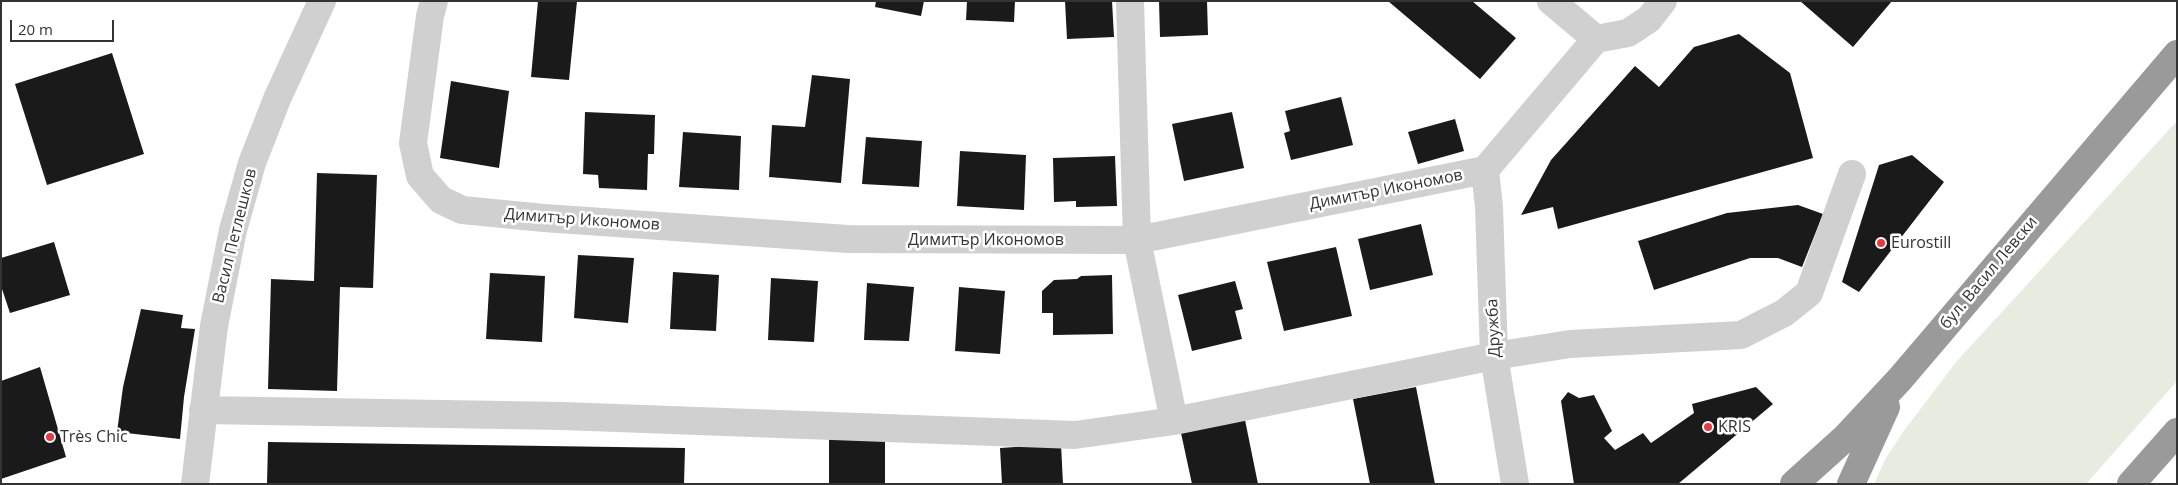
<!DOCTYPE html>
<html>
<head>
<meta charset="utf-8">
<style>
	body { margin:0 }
	#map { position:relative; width:2178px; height:485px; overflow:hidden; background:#fff; font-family:"Open Sans",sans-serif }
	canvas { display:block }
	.frame { position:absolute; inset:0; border:2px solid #333; pointer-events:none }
	.scale { position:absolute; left:10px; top:20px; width:104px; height:22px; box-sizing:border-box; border:2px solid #333; border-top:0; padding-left:6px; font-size:15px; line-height:18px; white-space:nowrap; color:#333; -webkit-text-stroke:4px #fff; paint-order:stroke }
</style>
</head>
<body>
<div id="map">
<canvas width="2178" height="485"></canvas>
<div class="frame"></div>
<div class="scale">20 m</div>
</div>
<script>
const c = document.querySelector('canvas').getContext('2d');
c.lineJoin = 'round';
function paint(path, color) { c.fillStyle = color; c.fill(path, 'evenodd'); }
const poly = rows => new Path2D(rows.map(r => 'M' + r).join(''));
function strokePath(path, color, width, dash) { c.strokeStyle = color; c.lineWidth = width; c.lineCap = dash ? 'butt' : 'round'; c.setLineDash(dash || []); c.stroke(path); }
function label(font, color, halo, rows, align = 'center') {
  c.font = font + ' "Open Sans",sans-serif'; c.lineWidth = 5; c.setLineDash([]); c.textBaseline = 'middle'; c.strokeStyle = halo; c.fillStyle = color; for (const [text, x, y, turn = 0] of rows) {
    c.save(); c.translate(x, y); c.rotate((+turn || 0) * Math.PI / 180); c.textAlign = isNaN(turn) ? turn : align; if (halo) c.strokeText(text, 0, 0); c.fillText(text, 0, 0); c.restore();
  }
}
paint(poly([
	[2177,121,2177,381,2086,484,1874,484,1886,458,1903,432,1957,361]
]), '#e6ecdf');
paint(poly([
	[538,1,577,1,569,80,531,77],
	[876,1,924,1,921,16,875,7],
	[967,1,1015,1,1014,22,966,20],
	[1065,1,1112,1,1114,37,1067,39],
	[1159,1,1207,1,1208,35,1160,37],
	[1388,1,1472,1,1516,38,1480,79],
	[1800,1,1892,1,1853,47],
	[1739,34,1790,73,1813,158,1558,229,1553,207,1521,215,1551,160,1635,66,1659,87,1694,47],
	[112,53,144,154,47,185,15,84],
	[812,75,850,79,841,183,769,177,772,125,805,127],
	[451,81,509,91,499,168,440,158],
	[1341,97,1353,145,1291,160,1284,133,1290,131,1285,111],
	[585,112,655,115,654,154,648,154,647,190,599,188,598,175,583,174],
	[1232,112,1244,168,1184,181,1172,124],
	[1455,119,1464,151,1418,164,1408,132],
	[683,132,741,136,739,190,679,187],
	[866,137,922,141,919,187,862,184],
	[960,151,1026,155,1024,210,957,206],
	[1912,155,1944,182,1859,292,1842,282,1879,165],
	[1115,156,1117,206,1076,207,1076,201,1054,202,1053,158],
	[317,173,377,175,373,288,340,287,337,391,268,389,271,279,314,281],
	[1798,205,1823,214,1802,267,1778,258,1750,258,1654,290,1638,241,1727,213],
	[1421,224,1433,275,1370,290,1358,239],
	[54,242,70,295,10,313,1,286,1,258],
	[1336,247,1352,316,1284,331,1267,262],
	[578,255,634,258,628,323,574,318],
	[673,272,719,275,716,331,670,329],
	[490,273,545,276,542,342,486,339],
	[1112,275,1113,334,1053,335,1053,313,1042,313,1042,291,1054,280,1077,279,1081,276],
	[771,278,818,281,814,342,768,340],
	[1235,281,1243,309,1235,311,1242,339,1192,351,1178,295],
	[867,283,914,287,909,341,864,340],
	[959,287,1005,291,1000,354,955,351],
	[141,309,183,315,181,328,195,329,184,397,180,439,117,432,123,387],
	[40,367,66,457,1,479,1,381],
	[1416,387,1435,484,1370,484,1353,399],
	[1756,387,1773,404,1678,484,1574,484,1561,401,1568,392,1579,398,1594,395,1612,431,1604,438,1615,450,1643,433,1651,443,1694,413,1692,404],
	[1245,420,1258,484,1192,484,1181,433],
	[829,433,885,434,885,484,829,484],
	[268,442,685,448,684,484,267,484],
	[1061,444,1063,484,1002,484,1000,448]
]), '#1a1a1a');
strokePath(poly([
	[434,1,430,16,413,143,420,176,441,200,462,210,544,218,848,239,1137,240,1485,170,1596,39,1628,33,1649,19,1663,1],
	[1130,1,1137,240,1174,421],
	[1551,1,1596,39],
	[1485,170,1489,207,1494,356,1515,484],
	[203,410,563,416,1075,435,1174,421,1494,356,1570,344,1741,335,1784,313,1809,293,1852,174],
	[195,484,214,326,233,230,252,163,277,99,322,1]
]), '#d0d0d0', 28);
strokePath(poly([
	[1794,484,1845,438,1900,379,2177,54],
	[1851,484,1886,407],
	[2131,484,2177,432]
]), '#9a9a9a', 28);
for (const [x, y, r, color] of [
	[1881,243,5,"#e63946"],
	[1708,427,5,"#e63946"],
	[50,437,5,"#e63946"]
]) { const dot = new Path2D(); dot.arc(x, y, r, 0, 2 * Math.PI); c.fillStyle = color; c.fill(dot); strokePath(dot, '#fff', 2); }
label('16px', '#333', '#fff', [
	["Димитър Икономов",1386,190,-11],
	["Димитър Икономов",582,220,4],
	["Васил Петлешков",235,236,-76],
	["Димитър Икономов",986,240],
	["бул. Васил Левски",1989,273,-50],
	["Дружба",1494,328,-93]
]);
label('16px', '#333', '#fff', [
	["Eurostill",1891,243],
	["KRIS",1718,427],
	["Très Chic",60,437]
], 'left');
</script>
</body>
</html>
